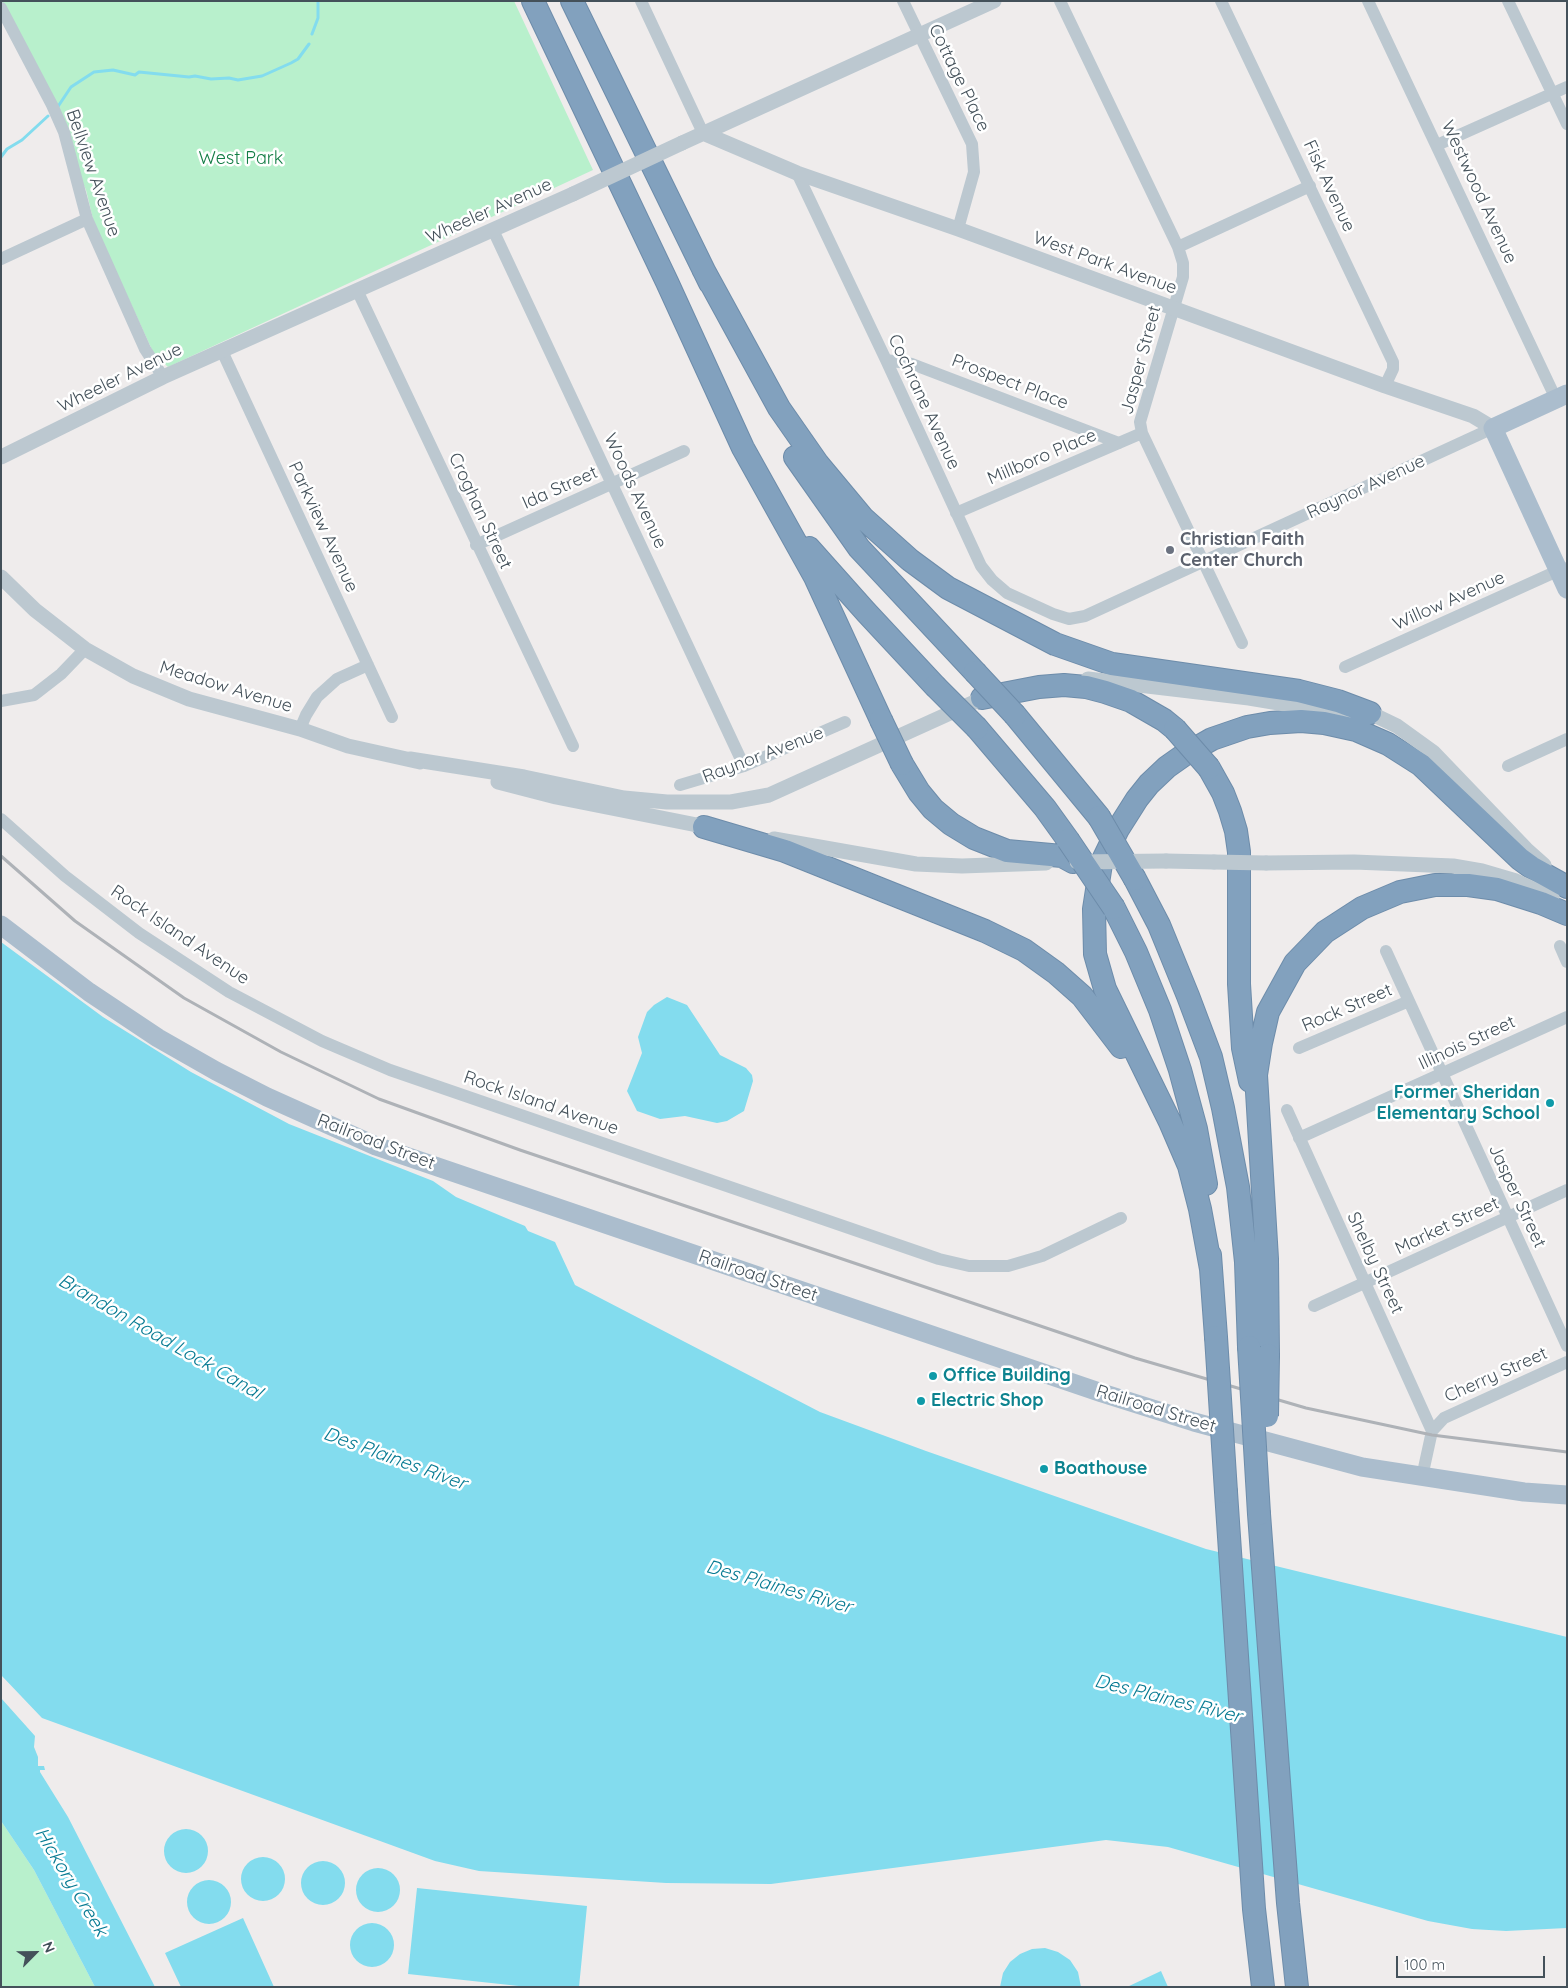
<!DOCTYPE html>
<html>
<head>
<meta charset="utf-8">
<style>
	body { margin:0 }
	#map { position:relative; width:1568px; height:1988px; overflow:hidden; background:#efecec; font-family:Quicksand,sans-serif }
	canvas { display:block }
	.frame { position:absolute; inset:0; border:2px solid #44515a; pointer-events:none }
	.north { position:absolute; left:10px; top:1928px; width:50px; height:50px; -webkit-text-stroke:4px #fff; paint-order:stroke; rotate:67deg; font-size:14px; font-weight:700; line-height:20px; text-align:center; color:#44515a }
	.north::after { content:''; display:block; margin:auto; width:18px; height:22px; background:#44515a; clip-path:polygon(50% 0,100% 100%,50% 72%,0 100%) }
	.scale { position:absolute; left:1396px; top:1956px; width:149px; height:22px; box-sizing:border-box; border:2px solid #44515a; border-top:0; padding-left:6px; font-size:15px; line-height:18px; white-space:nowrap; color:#44515a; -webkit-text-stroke:4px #fff; paint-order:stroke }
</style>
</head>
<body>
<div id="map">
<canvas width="1568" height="1988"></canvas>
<div class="frame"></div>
<div class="north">N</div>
<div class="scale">100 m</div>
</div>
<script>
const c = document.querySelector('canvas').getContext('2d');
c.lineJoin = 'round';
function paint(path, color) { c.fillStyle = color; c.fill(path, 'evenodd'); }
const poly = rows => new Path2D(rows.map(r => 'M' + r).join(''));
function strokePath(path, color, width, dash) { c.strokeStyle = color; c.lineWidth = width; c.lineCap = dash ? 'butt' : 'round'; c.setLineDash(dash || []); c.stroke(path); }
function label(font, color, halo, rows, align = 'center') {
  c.font = font + ' Quicksand,sans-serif'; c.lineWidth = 5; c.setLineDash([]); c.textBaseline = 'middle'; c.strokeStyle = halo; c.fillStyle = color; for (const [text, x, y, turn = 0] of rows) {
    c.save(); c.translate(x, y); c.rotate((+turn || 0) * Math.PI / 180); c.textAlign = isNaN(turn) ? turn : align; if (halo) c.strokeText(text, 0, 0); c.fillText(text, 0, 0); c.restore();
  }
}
paint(poly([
	[1,1,514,1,593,170,168,367,153,352,94,223,86,190],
	[1,1821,34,1870,95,1987,1,1987]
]), '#b8f0cc');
paint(poly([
	[1,942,103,1017,191,1072,289,1124,433,1181,456,1197,525,1226,528,1231,555,1242,575,1285,820,1412,926,1451,1206,1549,1567,1637,1567,1928,1506,1931,1472,1929,1428,1921,1168,1847,1106,1840,771,1884,666,1883,479,1871,435,1861,42,1718,1,1675],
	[667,997,687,1005,720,1055,746,1068,752,1075,753,1081,744,1111,727,1121,717,1123,685,1116,660,1119,637,1111,627,1091,642,1053,638,1037,647,1012,654,1005],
	[1,1698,35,1736,34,1747,38,1757,38,1766,44,1766,45,1770,40,1770,40,1772,68,1817,155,1987,95,1987,34,1870,1,1821],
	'164 1851a22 22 0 1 1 44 0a22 22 0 1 1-44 0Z',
	'241 1879a22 22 0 1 1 44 0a22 22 0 1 1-44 0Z',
	'301 1883a22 22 0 1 1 44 0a22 22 0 1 1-44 0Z',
	'356 1890a22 22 0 1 1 44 0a22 22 0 1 1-44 0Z',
	'187 1902a22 22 0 1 1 44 0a22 22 0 1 1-44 0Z',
	[417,1888,587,1906,579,1987,528,1987,408,1974],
	[243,1918,274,1987,181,1987,165,1953],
	'350 1945a22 22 0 1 1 44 0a22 22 0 1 1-44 0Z',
	[1045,1948,1058,1952,1070,1960,1078,1972,1081,1987,1000,1987,1003,1973,1010,1962,1020,1954,1032,1949],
	[1161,1971,1168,1987,1127,1987]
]), '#83dcee');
strokePath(poly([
	[312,34,318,18,318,1],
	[57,108,71,87,94,72,113,70,135,75,139,72,189,77,195,76,211,79,229,78,238,80,262,76,291,63,298,59,309,44],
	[1,157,7,149,22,140,48,116]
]), '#83dcee', 3);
const motorway = poly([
	[533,1,667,282,743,448,815,577,881,720],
	[572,1,710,283],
	[703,269,779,408,818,464,863,518,910,560,948,588,1055,644,1112,664,1299,691,1338,701,1370,713],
	[795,457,859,548,975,672],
	[809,548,866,612,935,686],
	[982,698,1039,687,1064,685,1086,687,1105,692,1131,701,1164,720,1175,729],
	[1015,715,1099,817],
	[977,728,1045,808,1068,840],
	[902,764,919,792,933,809,951,824,974,838,1007,851,1062,856,1073,862],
	[1209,768,1223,793,1230,811,1236,831,1239,852,1239,984,1243,1048,1250,1081],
	[704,827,785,851,985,931,1024,950,1056,973,1082,996,1121,1047],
	[1135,879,1159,925,1188,996,1211,1057,1223,1108,1238,1187,1246,1262,1249,1347],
	[1114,908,1136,952,1160,1010,1180,1070,1196,1129,1206,1184],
	[1210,1255,1216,1337],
	[1211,1269,1200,1209,1189,1166,1170,1122,1105,989,1095,954,1094,909,1101,864,1118,829,1137,799,1149,784,1167,767,1184,755,1212,739,1247,727,1270,723,1301,721,1324,723,1356,730,1388,744,1421,765,1520,859,1531,867,1567,887],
	[1268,1355,1267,1259,1256,1075,1261,1043,1268,1012,1295,963,1325,932,1362,908,1400,892,1435,885,1468,885,1497,889,1541,903,1567,914],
	[1226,1492,1254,1909,1263,1987],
	[1259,1514,1288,1903,1297,1987]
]);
strokePath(motorway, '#6d8caa', 24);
strokePath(poly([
	[641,1,703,133],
	[903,1,972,144,974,172,958,229],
	[1060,1,1178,247,1183,263,1183,277,1140,422,1142,433,1242,643],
	[1221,1,1393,362,1393,369,1385,386],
	[1368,1,1556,399],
	[1508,1,1567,124],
	[1,8,52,105,64,132,87,219,145,349,163,377],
	[1437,145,1567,87],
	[797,173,886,360,981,566,992,580,1007,593,1053,614,1069,619,1085,616,1493,428],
	[493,230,744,766],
	[1178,247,1310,186],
	[1,259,87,219],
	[357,290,573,746],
	[222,351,392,717],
	[886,360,912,364,1119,443],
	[956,513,1142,433],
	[476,545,684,451],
	[1345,667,1564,568],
	[1,701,34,695,61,674,85,649],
	[300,729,306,715,317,697,337,679,368,665],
	[1508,766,1567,739],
	[680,785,744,766,845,722],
	[1,819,65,876,139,933,229,992,322,1041,390,1070,939,1259,969,1266,1008,1266,1042,1256,1121,1218],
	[1560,946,1567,962],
	[1386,951,1567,1346],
	[1299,1048,1409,1001],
	[1287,1110,1432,1431],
	[1299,1138,1567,1017],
	[1314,1306,1567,1190],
	[1422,1477,1432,1431,1444,1418,1567,1362]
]), '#bcc8d0', 12);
strokePath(poly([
	[703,133,797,173,958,229,1385,386,1473,416,1493,428],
	[682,143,994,1],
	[1,457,163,377,573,194],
	[1,577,35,610,85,649,133,676,189,699,300,729,348,746,420,762],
	[1088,679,1249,698,1303,707,1370,713,1397,726,1433,752,1526,849,1544,865],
	[410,759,524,777,624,798,667,802,731,802,769,795,990,695],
	[498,782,556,797,712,828],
	[774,839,916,864,962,866,1046,863],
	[1166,861,1214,862],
	[1266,863,1354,862,1453,866,1482,871,1516,881,1552,897]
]), '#bcc8d0', 15);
strokePath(poly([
	[1567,394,1493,428,1567,589],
	[1,925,89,992,158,1038,216,1071,267,1097,376,1146,1102,1393,1194,1422,1362,1467,1524,1492,1567,1495]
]), '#abbdcd', 19);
strokePath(motorway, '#82a1be', 22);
strokePath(poly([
	[1,856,75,921,184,998,281,1052,379,1099,520,1150,1135,1358,1306,1408,1432,1435,1567,1452]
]), '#aeb2b7', 3);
const motorwayBridge = poly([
	[975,672,1015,715],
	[935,686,977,728],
	[881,720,902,764],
	[1175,729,1209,768],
	[1099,817,1135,879],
	[1068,840,1114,908],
	[1216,1337,1226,1492],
	[1249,1347,1259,1514],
	[1267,1416,1268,1355]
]);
strokePath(motorwayBridge, '#6d8caa', 24, []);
strokePath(poly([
	[573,194,682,143],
	[1077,862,1166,861],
	[1214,862,1266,863]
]), '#bcc8d0', 15);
strokePath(motorwayBridge, '#82a1be', 22);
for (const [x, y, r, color] of [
	[1170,550,5,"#6b7280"],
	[1550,1103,5,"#0f9aa8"],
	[933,1376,5,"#0f9aa8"],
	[921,1401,5,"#0f9aa8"],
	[1044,1469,5,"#0f9aa8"]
]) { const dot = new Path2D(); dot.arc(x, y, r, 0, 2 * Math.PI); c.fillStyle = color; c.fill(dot); strokePath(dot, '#fff', 2); }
label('18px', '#44515a', '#fff', [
	["Cottage Place",959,78,64],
	["Bellview Avenue",93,173,71],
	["Fisk Avenue",1329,186,65],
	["Westwood Avenue",1479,192,65],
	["Wheeler Avenue",489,211,-24],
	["West Park Avenue",1105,263,20],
	["Jasper Street",1141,360,-75],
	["Wheeler Avenue",120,378,-26],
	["Prospect Place",1010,382,21],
	["Cochrane Avenue",924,402,65],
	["Millboro Place",1042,457,-23],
	["Raynor Avenue",1366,487,-25],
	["Ida Street",560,488,-24],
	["Woods Avenue",635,491,65],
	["Croghan Street",480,511,65],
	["Parkview Avenue",323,527,65],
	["Willow Avenue",1449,601,-24],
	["Meadow Avenue",226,687,17],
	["Raynor Avenue",763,755,-21],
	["Rock Island Avenue",180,935,34],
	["Rock Street",1347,1008,-23],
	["Illinois Street",1467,1043,-25],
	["Rock Island Avenue",541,1103,19],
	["Railroad Street",376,1142,21],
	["Jasper Street",1517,1196,65],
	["Market Street",1447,1226,-25],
	["Shelby Street",1375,1263,65],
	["Railroad Street",758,1276,19],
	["Cherry Street",1496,1375,-24],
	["Railroad Street",1156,1409,17]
]);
label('18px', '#137d45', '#fff', [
	["West Park",241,159]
]);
label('bold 18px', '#5b616d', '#fff', [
	["Christian Faith",1180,540],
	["Center Church",1180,561]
], 'left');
label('bold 18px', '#0d838f', '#fff', [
	["Former Sheridan",1540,1093,"right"],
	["Elementary School",1540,1114,"right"],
	["Office Building",943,1376],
	["Electric Shop",931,1401],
	["Boathouse",1054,1469]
], 'left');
label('italic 19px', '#087b93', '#fff', [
	["Brandon Road Lock Canal",160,1337,30],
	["Des Plaines River",395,1459,20],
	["Des Plaines River",779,1587,16],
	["Des Plaines River",1168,1699,14],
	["Hickory Creek",71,1882,59]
]);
</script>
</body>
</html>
